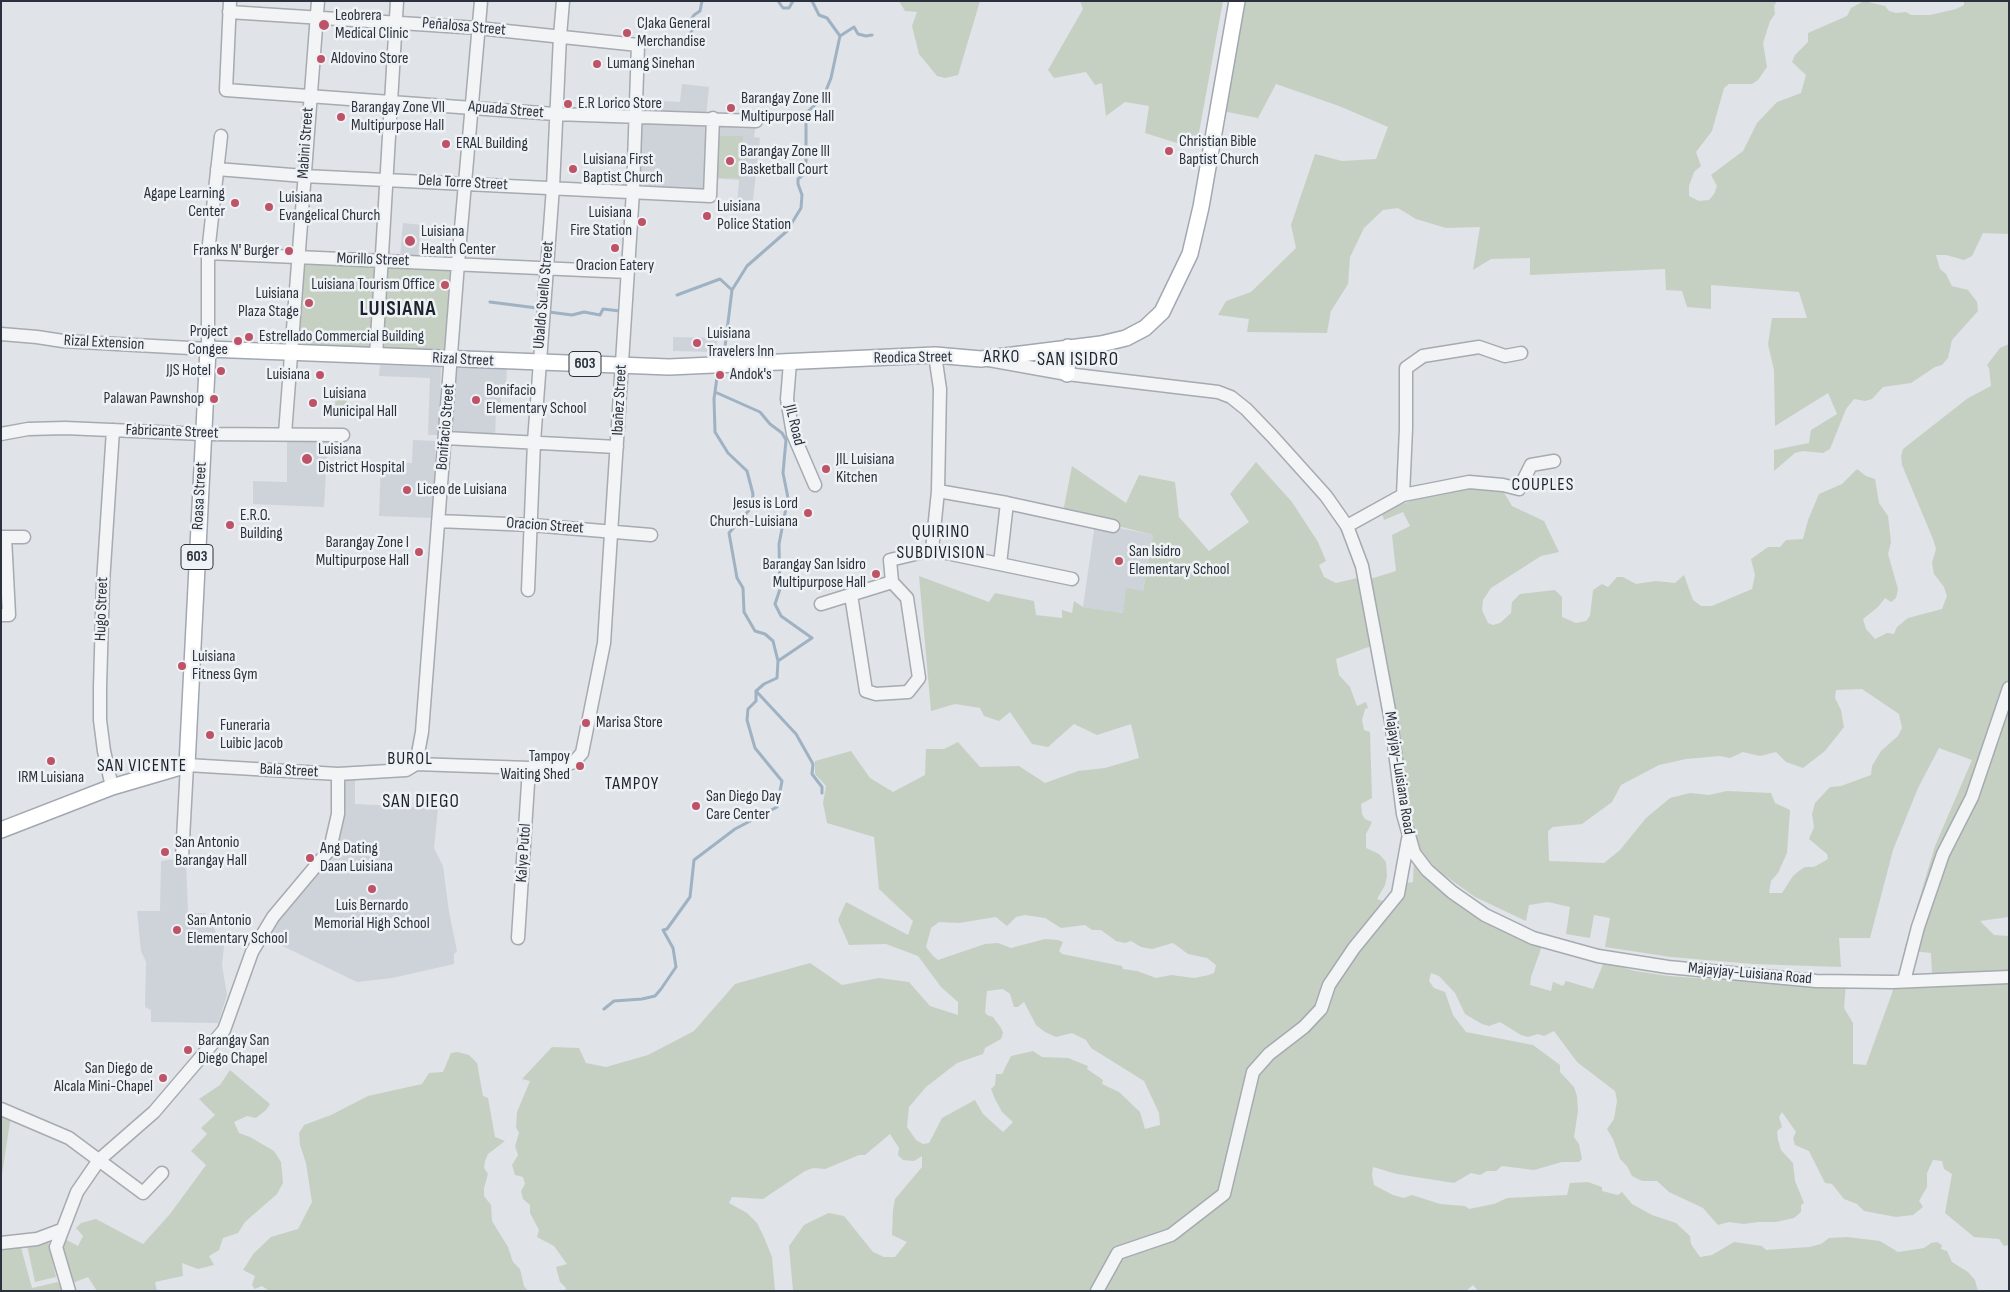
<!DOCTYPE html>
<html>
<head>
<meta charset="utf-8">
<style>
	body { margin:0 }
	#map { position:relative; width:2010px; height:1292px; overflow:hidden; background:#e0e3e7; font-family:"Sofia Sans Condensed",sans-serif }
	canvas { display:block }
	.frame { position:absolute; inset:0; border:2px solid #2b323d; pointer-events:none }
</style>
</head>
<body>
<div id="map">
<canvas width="2010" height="1292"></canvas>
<div class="frame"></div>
</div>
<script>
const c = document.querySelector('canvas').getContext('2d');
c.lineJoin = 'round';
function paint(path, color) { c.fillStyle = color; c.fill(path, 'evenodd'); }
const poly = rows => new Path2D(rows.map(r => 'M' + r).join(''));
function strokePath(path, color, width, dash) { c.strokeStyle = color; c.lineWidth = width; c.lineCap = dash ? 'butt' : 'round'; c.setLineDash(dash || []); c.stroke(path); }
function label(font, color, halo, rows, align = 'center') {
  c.font = font + ' "Sofia Sans Condensed",sans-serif'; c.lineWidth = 5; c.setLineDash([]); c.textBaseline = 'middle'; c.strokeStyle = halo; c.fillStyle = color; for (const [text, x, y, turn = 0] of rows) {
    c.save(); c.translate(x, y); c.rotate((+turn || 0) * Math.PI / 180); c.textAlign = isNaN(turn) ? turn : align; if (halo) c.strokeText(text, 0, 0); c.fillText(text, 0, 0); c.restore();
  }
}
paint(poly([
	[682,84,709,87,706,117,756,122,754,137,760,138,752,208,737,206,739,180,710,178,709,193,635,189,639,100,680,102],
	[403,223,421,225,418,258,400,257],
	[673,337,717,338,717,352,673,351],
	[453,363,507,365,506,389,502,388,500,412,496,412,495,438,450,436],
	[380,365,441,367,439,435,428,435,430,378,379,376],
	[287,437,328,437,324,507,253,504,253,481,287,482],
	[413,440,436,441,433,518,379,516,381,462,412,463],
	[1095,523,1153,535,1143,591,1123,613,1083,607],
	[340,777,355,778,355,804,438,808,434,848,443,866,449,912,457,951,454,954,454,964,392,978,357,982,264,937,332,852],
	[175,859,186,861,188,913,205,913,224,946,222,965,227,995,218,1023,151,1022,151,1010,145,1007,146,962,141,951,137,911,160,911,161,861]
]), '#ced2d9');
paint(poly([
	[899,1,980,1,958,75,945,78,937,76,919,54,912,26,917,12,905,11],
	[1080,1,1223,1,1196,149,1145,133,1149,106,1125,102,1106,116,1102,83,1095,85,1086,72,1054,78,1048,70,1083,9],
	[1236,1,1777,1,1774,6,1775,14,1770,21,1763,43,1767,67,1758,80,1752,84,1729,84,1724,88,1712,131,1696,152,1701,166,1694,172,1689,186,1689,196,1699,201,1709,200,1714,194,1717,186,1711,175,1743,151,1757,123,1777,102,1801,93,1806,75,1792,62,1795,55,1808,42,1808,33,1847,16,1851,8,1864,1,1885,6,1889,11,1896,13,1906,12,1911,15,1930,15,1956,9,1964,5,1964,1,2009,1,2009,234,1983,233,1972,256,1964,260,1946,255,1936,255,1940,269,1946,274,1952,286,1968,290,1977,302,1978,311,1952,340,1948,358,1942,365,1935,367,1911,383,1883,387,1872,399,1865,401,1854,399,1846,409,1830,449,1823,453,1803,451,1795,453,1774,471,1774,450,1809,443,1811,430,1837,414,1828,393,1775,426,1774,370,1768,344,1772,318,1807,318,1799,292,1711,285,1711,309,1687,307,1682,291,1666,290,1665,269,1530,275,1530,258,1491,259,1473,270,1480,227,1446,228,1416,219,1398,208,1383,210,1364,228,1350,257,1348,284,1331,311,1327,333,1247,332,1249,319,1218,315,1226,301,1251,292,1296,248,1291,225,1315,154,1342,161,1376,159,1388,127,1339,106,1276,84,1258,118,1217,110],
	[719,136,743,136,742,178,717,178],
	[304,263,454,266,447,353,299,348],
	[2009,344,2009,917,1980,921,1994,935,2009,936,2009,971,1932,974,1931,953,1904,950,1935,846,1972,760,1939,748,1918,788,1893,850,1870,938,1839,938,1841,967,1753,964,1671,957,1605,947,1610,918,1594,915,1590,938,1566,934,1570,907,1548,902,1529,905,1526,921,1475,897,1440,872,1422,854,1410,827,1388,676,1370,579,1396,571,1392,535,1410,526,1403,512,1384,520,1381,511,1414,500,1467,487,1503,491,1512,506,1544,521,1559,552,1541,556,1491,588,1483,600,1482,610,1488,623,1493,625,1500,623,1511,613,1512,602,1520,594,1555,590,1562,597,1562,617,1576,623,1586,621,1590,616,1593,590,1602,584,1608,587,1617,577,1623,577,1636,584,1656,581,1675,583,1684,575,1693,600,1701,606,1712,606,1752,589,1755,575,1751,559,1768,547,1780,547,1786,540,1803,539,1808,520,1819,494,1842,484,1857,469,1866,476,1875,479,1879,503,1888,516,1891,542,1888,554,1898,589,1896,598,1891,602,1885,598,1878,607,1863,619,1866,629,1875,639,1887,633,1894,634,1897,627,1908,618,1942,609,1947,596,1944,587,1934,574,1932,563,1936,549,1933,539,1902,465,1901,456,1903,449,1968,398,1991,386,1989,368,1987,365,2000,348],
	[1862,689,1899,714,1902,728,1898,736,1881,751,1872,766,1871,775,1841,786,1830,787,1815,803,1812,814,1814,827,1809,839,1827,854,1828,859,1814,867,1805,867,1800,870,1793,876,1782,893,1769,893,1771,881,1778,873,1787,853,1790,810,1775,803,1771,793,1727,791,1709,795,1690,793,1670,798,1646,818,1620,850,1604,863,1549,861,1548,831,1553,827,1582,824,1612,802,1621,785,1659,765,1686,759,1720,756,1730,758,1743,752,1760,756,1776,752,1786,762,1803,768,1825,751,1844,727,1841,710,1835,698,1836,690],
	[1060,352,1059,365,1008,358],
	[336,390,347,391,346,410,335,410],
	[1256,462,1292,502,1318,542,1326,561,1319,565,1324,577,1336,583,1362,577,1374,645,1336,659,1339,675,1350,687,1357,706,1366,702,1368,708,1365,709,1362,720,1364,730,1370,732,1372,798,1361,804,1362,814,1365,819,1372,822,1366,834,1366,848,1379,854,1386,862,1387,876,1385,885,1377,899,1394,905,1405,883,1413,882,1414,858,1429,875,1543,943,1531,977,1530,985,1551,991,1553,982,1563,986,1566,981,1593,989,1604,962,1635,971,1669,976,1724,980,1846,984,1844,1008,1853,1023,1853,1064,1866,1065,1896,982,2009,977,2009,1245,2004,1246,1999,1239,1974,1237,1945,1213,1952,1174,1944,1169,1942,1161,1933,1160,1927,1173,1927,1187,1919,1201,1923,1207,1913,1215,1896,1217,1864,1211,1857,1204,1844,1199,1832,1184,1825,1183,1809,1151,1795,1145,1793,1138,1796,1132,1782,1112,1779,1117,1782,1127,1777,1131,1778,1140,1781,1150,1793,1163,1795,1181,1804,1203,1801,1205,1801,1212,1794,1218,1776,1222,1758,1222,1744,1224,1729,1222,1718,1225,1703,1208,1669,1192,1657,1181,1642,1181,1632,1176,1627,1166,1620,1159,1613,1139,1607,1129,1614,1119,1617,1101,1615,1091,1577,1062,1554,1031,1544,1036,1538,1034,1528,1037,1521,1035,1500,1022,1489,1026,1482,1024,1465,1014,1455,993,1439,976,1431,973,1429,981,1434,988,1445,992,1453,1015,1466,1032,1533,1045,1560,1065,1560,1072,1574,1087,1577,1096,1578,1111,1574,1137,1579,1144,1582,1159,1579,1162,1562,1162,1534,1170,1502,1166,1496,1171,1487,1171,1480,1175,1471,1173,1454,1183,1397,1174,1373,1167,1372,1175,1374,1185,1393,1195,1404,1198,1412,1195,1440,1204,1465,1206,1469,1209,1494,1204,1507,1198,1567,1195,1570,1183,1588,1182,1602,1187,1602,1191,1618,1195,1622,1192,1632,1204,1652,1215,1676,1223,1690,1236,1691,1244,1700,1257,1712,1255,1734,1242,1762,1246,1766,1250,1809,1247,1821,1244,1829,1238,1847,1237,1880,1241,1898,1252,1924,1248,1931,1243,1937,1242,1942,1245,1941,1249,1947,1251,1952,1262,1968,1272,1975,1280,1978,1291,1478,1291,1473,1285,1466,1291,793,1291,789,1246,804,1225,820,1217,829,1213,844,1216,873,1252,884,1257,895,1257,907,1242,892,1235,893,1210,895,1199,922,1167,922,1156,914,1161,903,1160,898,1155,899,1148,890,1134,865,1155,859,1155,825,1169,813,1168,805,1171,763,1199,732,1197,729,1203,747,1213,757,1223,763,1235,772,1257,775,1291,565,1291,566,1288,560,1282,556,1267,567,1264,554,1246,537,1237,539,1230,530,1213,530,1205,523,1199,521,1191,525,1184,523,1177,515,1175,512,1165,518,1155,515,1146,519,1133,516,1127,517,1112,530,1081,522,1079,552,1047,579,1048,586,1063,606,1067,648,1055,694,1031,735,984,810,963,842,985,879,978,909,982,930,1006,958,1015,958,1002,941,987,918,956,886,944,849,945,838,920,846,902,908,935,913,921,879,889,874,837,827,823,823,803,826,786,815,774,815,761,851,751,870,778,893,792,925,775,926,749,944,749,958,742,980,767,1019,766,1045,783,1078,771,1105,768,1139,758,1131,724,1097,735,1074,724,1048,747,1032,744,1010,712,999,721,984,716,980,708,955,704,931,711,919,576,989,602,995,593,1034,601,1036,615,1062,618,1062,610,1072,613,1074,601,1083,607,1123,613,1126,588,1143,591,1153,535,1063,512,1072,466,1126,503,1139,475,1175,482,1179,517,1209,551,1249,522,1230,494],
	[1025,915,1045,918,1061,928,1085,925,1092,930,1101,930,1116,941,1125,943,1131,941,1141,947,1152,949,1173,943,1188,954,1207,958,1216,965,1214,973,1209,975,1194,978,1171,975,1156,978,1137,971,1123,969,1122,966,1062,954,1059,951,1063,942,1058,940,1045,939,1011,948,998,943,985,944,938,960,933,956,926,947,931,928,939,922,959,923,996,917,1007,926,1016,917],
	[1003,989,1010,994,1014,1007,1018,1007,1024,1002,1036,1025,1045,1032,1056,1037,1072,1033,1086,1040,1091,1048,1144,1081,1159,1113,1160,1125,1145,1129,1140,1112,1119,1092,1102,1084,1103,1080,1087,1069,1088,1066,1068,1058,1042,1057,1033,1051,1011,1056,1002,1074,996,1074,995,1085,991,1089,995,1099,1002,1112,1013,1122,1003,1132,983,1114,975,1100,942,1118,929,1143,923,1144,916,1140,907,1127,909,1107,926,1087,957,1063,983,1054,985,1048,1001,1039,1003,1033,1001,1028,993,1017,987,1015,985,1012,987,991],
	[458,1052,469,1055,477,1063,483,1096,488,1098,495,1137,505,1141,488,1154,485,1161,484,1168,488,1174,484,1188,484,1196,491,1205,492,1221,508,1247,513,1262,520,1269,524,1286,528,1291,269,1291,262,1286,255,1289,252,1285,255,1276,243,1270,254,1253,271,1237,298,1229,312,1202,306,1163,300,1145,299,1133,304,1125,331,1115,368,1096,422,1084,429,1073,443,1072,451,1053],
	[230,1070,270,1104,266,1110,256,1118,247,1116,234,1122,239,1133,250,1137,274,1151,281,1162,283,1183,277,1194,245,1222,238,1233,223,1238,219,1250,209,1256,214,1265,198,1269,182,1263,183,1276,155,1282,157,1291,97,1291,88,1277,70,1284,59,1249,61,1237,78,1246,83,1236,76,1228,81,1223,96,1219,143,1244,170,1214,206,1165,191,1151,207,1134,201,1128,215,1115,199,1099,220,1085],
	[1,1111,11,1115,1,1181],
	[48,1241,56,1277,35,1282,27,1245],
	[20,1244,32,1288,58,1282,62,1291,1,1291,1,1245]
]), '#c6d0c2');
strokePath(poly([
	[778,1,783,8,789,8,793,1],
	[812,1,819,15,827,18,840,36],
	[682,42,686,40,693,29,691,20,694,15,700,11,702,1],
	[677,295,720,279,732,290],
	[490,302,537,308],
	[549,312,572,315,584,312,600,315,603,309,620,311],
	[724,355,732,290,747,266,787,231,801,208,802,195,798,184,798,179,804,174,806,161,806,113,823,98,831,78,840,36,854,27,858,34,866,36,872,35],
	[718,370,714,399,715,432,728,453,747,471,753,494,751,508,729,533,737,578,743,588,744,612,755,631,765,634,773,641,778,661],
	[715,392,760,412,770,424,782,433,786,440,783,473,788,498,779,544,780,589,775,604,781,616,812,638,778,661,777,678,764,684,756,691,796,734,813,764,812,774,822,787,822,793],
	[604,1009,614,1001,642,999,655,996,661,989,676,967,673,948,663,930,667,929,690,897,694,860,735,829,777,807,782,781,755,748,747,720,748,709,756,701,756,691]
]), '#9fb2c3', 3);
const minor = poly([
	[230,1,226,90,555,114,756,121],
	[217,169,304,176,710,196,713,118],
	[208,253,628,272],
	[1,334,37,337,63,341,208,349,208,253,221,136],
	[376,356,397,1],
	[989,360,1067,374,1218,392,1231,397,1246,409,1272,436,1326,496,1347,526,1362,566,1391,721,1403,814,1414,853,1427,870,1452,892,1485,915,1533,938,1598,956,1668,967,1816,981,1893,982,2009,977],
	[790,363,787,399,793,434,815,485],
	[1,434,28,429,65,428,203,434,343,435],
	[285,434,318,1],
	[445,438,617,447],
	[938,491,1007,503,1113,526],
	[1403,495,1406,429,1406,368,1423,356,1479,347,1505,356,1521,353],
	[438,521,531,525,651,535],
	[1347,526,1403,495,1469,482,1503,485,1519,489,1531,465,1554,461],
	[1,537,24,537],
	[932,550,938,491,940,389,935,355],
	[1000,564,1007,503],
	[892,582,890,560,932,550,1072,579],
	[528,590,534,442,553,187,560,36,563,1],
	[821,604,892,582,907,598,919,678,908,692,876,694,866,691,851,595],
	[1,615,9,615,5,537],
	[416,764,422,732,458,263,481,1],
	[112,787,104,751,100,720,100,687,103,583,113,430],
	[182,858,187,765,338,774,406,770,416,764,529,768,565,765,574,762,582,753,604,643,633,191,638,45,478,28,229,12],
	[518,938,529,768],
	[1904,981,1918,927,1943,854,1972,797,2009,688],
	[1,1109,69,1138,143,1193,162,1173],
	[1,1243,37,1239,61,1230],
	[69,1291,56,1247,77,1192,99,1160,154,1112,224,1030,252,952,273,917,330,849,338,814,338,774],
	[1097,1291,1118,1253,1171,1235,1224,1194,1253,1072,1269,1054,1304,1027,1321,1009,1329,985,1354,948,1398,894,1408,839]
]);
const major = poly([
	[1067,374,1068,347],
	[1,830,112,787,187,765,208,349,669,367,935,355,981,359,1101,344,1126,338,1145,328,1162,312,1190,254,1201,207,1237,1]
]);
strokePath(minor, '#a6aab1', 15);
strokePath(major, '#a1a8b2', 18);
strokePath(minor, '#f2f4f6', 12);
strokePath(major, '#fff', 15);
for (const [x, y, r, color] of [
	[324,25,6,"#be5368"],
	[627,33,5,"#be5368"],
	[321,59,5,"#be5368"],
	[597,64,5,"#be5368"],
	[568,104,5,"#be5368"],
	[731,108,5,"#be5368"],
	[341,117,5,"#be5368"],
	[446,144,5,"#be5368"],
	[1169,151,5,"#be5368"],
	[730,161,5,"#be5368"],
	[573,169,5,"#be5368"],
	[235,203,5,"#be5368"],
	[269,207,5,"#be5368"],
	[707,216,5,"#be5368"],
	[642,222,5,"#be5368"],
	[410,241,6,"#be5368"],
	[615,248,5,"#be5368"],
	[289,251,5,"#be5368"],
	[445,285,5,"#be5368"],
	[309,303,5,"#be5368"],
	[249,337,5,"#be5368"],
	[238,341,5,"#be5368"],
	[697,343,5,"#be5368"],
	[221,371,5,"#be5368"],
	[320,375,5,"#be5368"],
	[720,375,5,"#be5368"],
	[214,399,5,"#be5368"],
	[476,400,5,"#be5368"],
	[313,403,5,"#be5368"],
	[307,459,6,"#be5368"],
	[826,469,5,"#be5368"],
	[407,490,5,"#be5368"],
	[808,513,5,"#be5368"],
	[230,525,5,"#be5368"],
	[419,552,5,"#be5368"],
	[1119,561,5,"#be5368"],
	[876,574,5,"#be5368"],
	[182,666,5,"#be5368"],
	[586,723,5,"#be5368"],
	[210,735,5,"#be5368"],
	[51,761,5,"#be5368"],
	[580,766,5,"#be5368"],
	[696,806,5,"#be5368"],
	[165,852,5,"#be5368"],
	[310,858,5,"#be5368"],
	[372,889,5,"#be5368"],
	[177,930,5,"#be5368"],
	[188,1050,5,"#be5368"],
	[163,1078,5,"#be5368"]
]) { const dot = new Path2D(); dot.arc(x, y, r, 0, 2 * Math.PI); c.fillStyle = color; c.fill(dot); strokePath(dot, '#eff2f5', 2); }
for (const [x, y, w] of [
	[585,364,32],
	[197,557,32]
]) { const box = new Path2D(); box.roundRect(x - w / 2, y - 12.5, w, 25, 4); c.fillStyle = '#eff2f5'; c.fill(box); strokePath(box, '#2b323d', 1); }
label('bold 15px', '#2b323d', null, [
	["603",585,364],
	["603",197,557]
]);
label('16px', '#2b323d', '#eff2f5', [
	["Leobrera",335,16],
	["Medical Clinic",335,34],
	["CJaka General",637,24],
	["Merchandise",637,42],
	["Aldovino Store",331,59],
	["Lumang Sinehan",607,64],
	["Barangay Zone III",741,99],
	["Multipurpose Hall",741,117],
	["E.R Lorico Store",578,104],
	["Barangay Zone VII",351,108],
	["Multipurpose Hall",351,126],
	["Christian Bible",1179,142],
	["Baptist Church",1179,160],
	["ERAL Building",456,144],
	["Barangay Zone III",740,152],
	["Basketball Court",740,170],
	["Luisiana First",583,160],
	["Baptist Church",583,178],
	["Agape Learning",225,194,"right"],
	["Center",225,212,"right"],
	["Luisiana",279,198],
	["Evangelical Church",279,216],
	["Luisiana",717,207],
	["Police Station",717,225],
	["Luisiana",632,213,"right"],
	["Fire Station",632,231,"right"],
	["Luisiana",421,232],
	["Health Center",421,250],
	["Franks N' Burger",279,251,"right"],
	["Oracion Eatery",615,266,"center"],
	["Luisiana Tourism Office",435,285,"right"],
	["Luisiana",299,294,"right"],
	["Plaza Stage",299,312,"right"],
	["Project",228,332,"right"],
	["Congee",228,350,"right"],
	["Luisiana",707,334],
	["Travelers Inn",707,352],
	["Estrellado Commercial Building",259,337],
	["JJS Hotel",211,371,"right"],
	["Luisiana",310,375,"right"],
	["Andok's",730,375],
	["Bonifacio",486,391],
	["Elementary School",486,409],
	["Luisiana",323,394],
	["Municipal Hall",323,412],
	["Palawan Pawnshop",204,399,"right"],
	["Luisiana",318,450],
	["District Hospital",318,468],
	["JIL Luisiana",836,460],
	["Kitchen",836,478],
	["Liceo de Luisiana",417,490],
	["Jesus is Lord",798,504,"right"],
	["Church-Luisiana",798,522,"right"],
	["E.R.O.",240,516],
	["Building",240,534],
	["Barangay Zone I",409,543,"right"],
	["Multipurpose Hall",409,561,"right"],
	["San Isidro",1129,552],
	["Elementary School",1129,570],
	["Barangay San Isidro",866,565,"right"],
	["Multipurpose Hall",866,583,"right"],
	["Luisiana",192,657],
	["Fitness Gym",192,675],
	["Marisa Store",596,723],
	["Funeraria",220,726],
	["Luibic Jacob",220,744],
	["Tampoy",570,757,"right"],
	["Waiting Shed",570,775,"right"],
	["IRM Luisiana",51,778,"center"],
	["San Diego Day",706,797],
	["Care Center",706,815],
	["San Antonio",175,843],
	["Barangay Hall",175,861],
	["Ang Dating",320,849],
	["Daan Luisiana",320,867],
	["Luis Bernardo",372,906,"center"],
	["Memorial High School",372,924,"center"],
	["San Antonio",187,921],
	["Elementary School",187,939],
	["Barangay San",198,1041],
	["Diego Chapel",198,1059],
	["San Diego de",153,1069,"right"],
	["Alcala Mini-Chapel",153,1087,"right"]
], 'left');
label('16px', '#2b323d', '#eff2f5', [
	["Peñalosa Street",464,27,5],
	["Apuada Street",506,110,5],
	["Mabini Street",306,143,-86],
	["Dela Torre Street",463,183,3],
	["Morillo Street",373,260,2],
	["Ubaldo Suello Street",544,295,-85],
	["Rizal Extension",104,343,3],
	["Reodica Street",913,358,-1],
	["Rizal Street",463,360,3],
	["Ibañez Street",620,400,-87],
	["JIL Road",794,425,76],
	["Bonifacio Street",446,427,-85],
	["Fabricante Street",172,432,2],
	["Roasa Street",200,496,-87],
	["Oracion Street",545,526,4],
	["Hugo Street",102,609,-88],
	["Bala Street",289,771,3],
	["Majayjay-Luisiana Road",1399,773,81],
	["Kalye Putol",524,853,-86],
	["Majayjay-Luisiana Road",1750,974,5]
]);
c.letterSpacing = '1px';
label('18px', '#1d232e', '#eff2f5', [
	["ARKO",1002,357],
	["COUPLES",1543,485],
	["QUIRINO",941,532],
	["SUBDIVISION",941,553],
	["BUROL",410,759],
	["SAN VICENTE",142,766],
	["TAMPOY",632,784]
]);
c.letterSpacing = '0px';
c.letterSpacing = '1px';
label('19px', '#1d232e', '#eff2f5', [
	["SAN ISIDRO",1078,360],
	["SAN DIEGO",421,802]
]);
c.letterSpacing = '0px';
c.letterSpacing = '1px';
label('bold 21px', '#1d232e', '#eff2f5', [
	["LUISIANA",398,310]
]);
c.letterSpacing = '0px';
</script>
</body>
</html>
